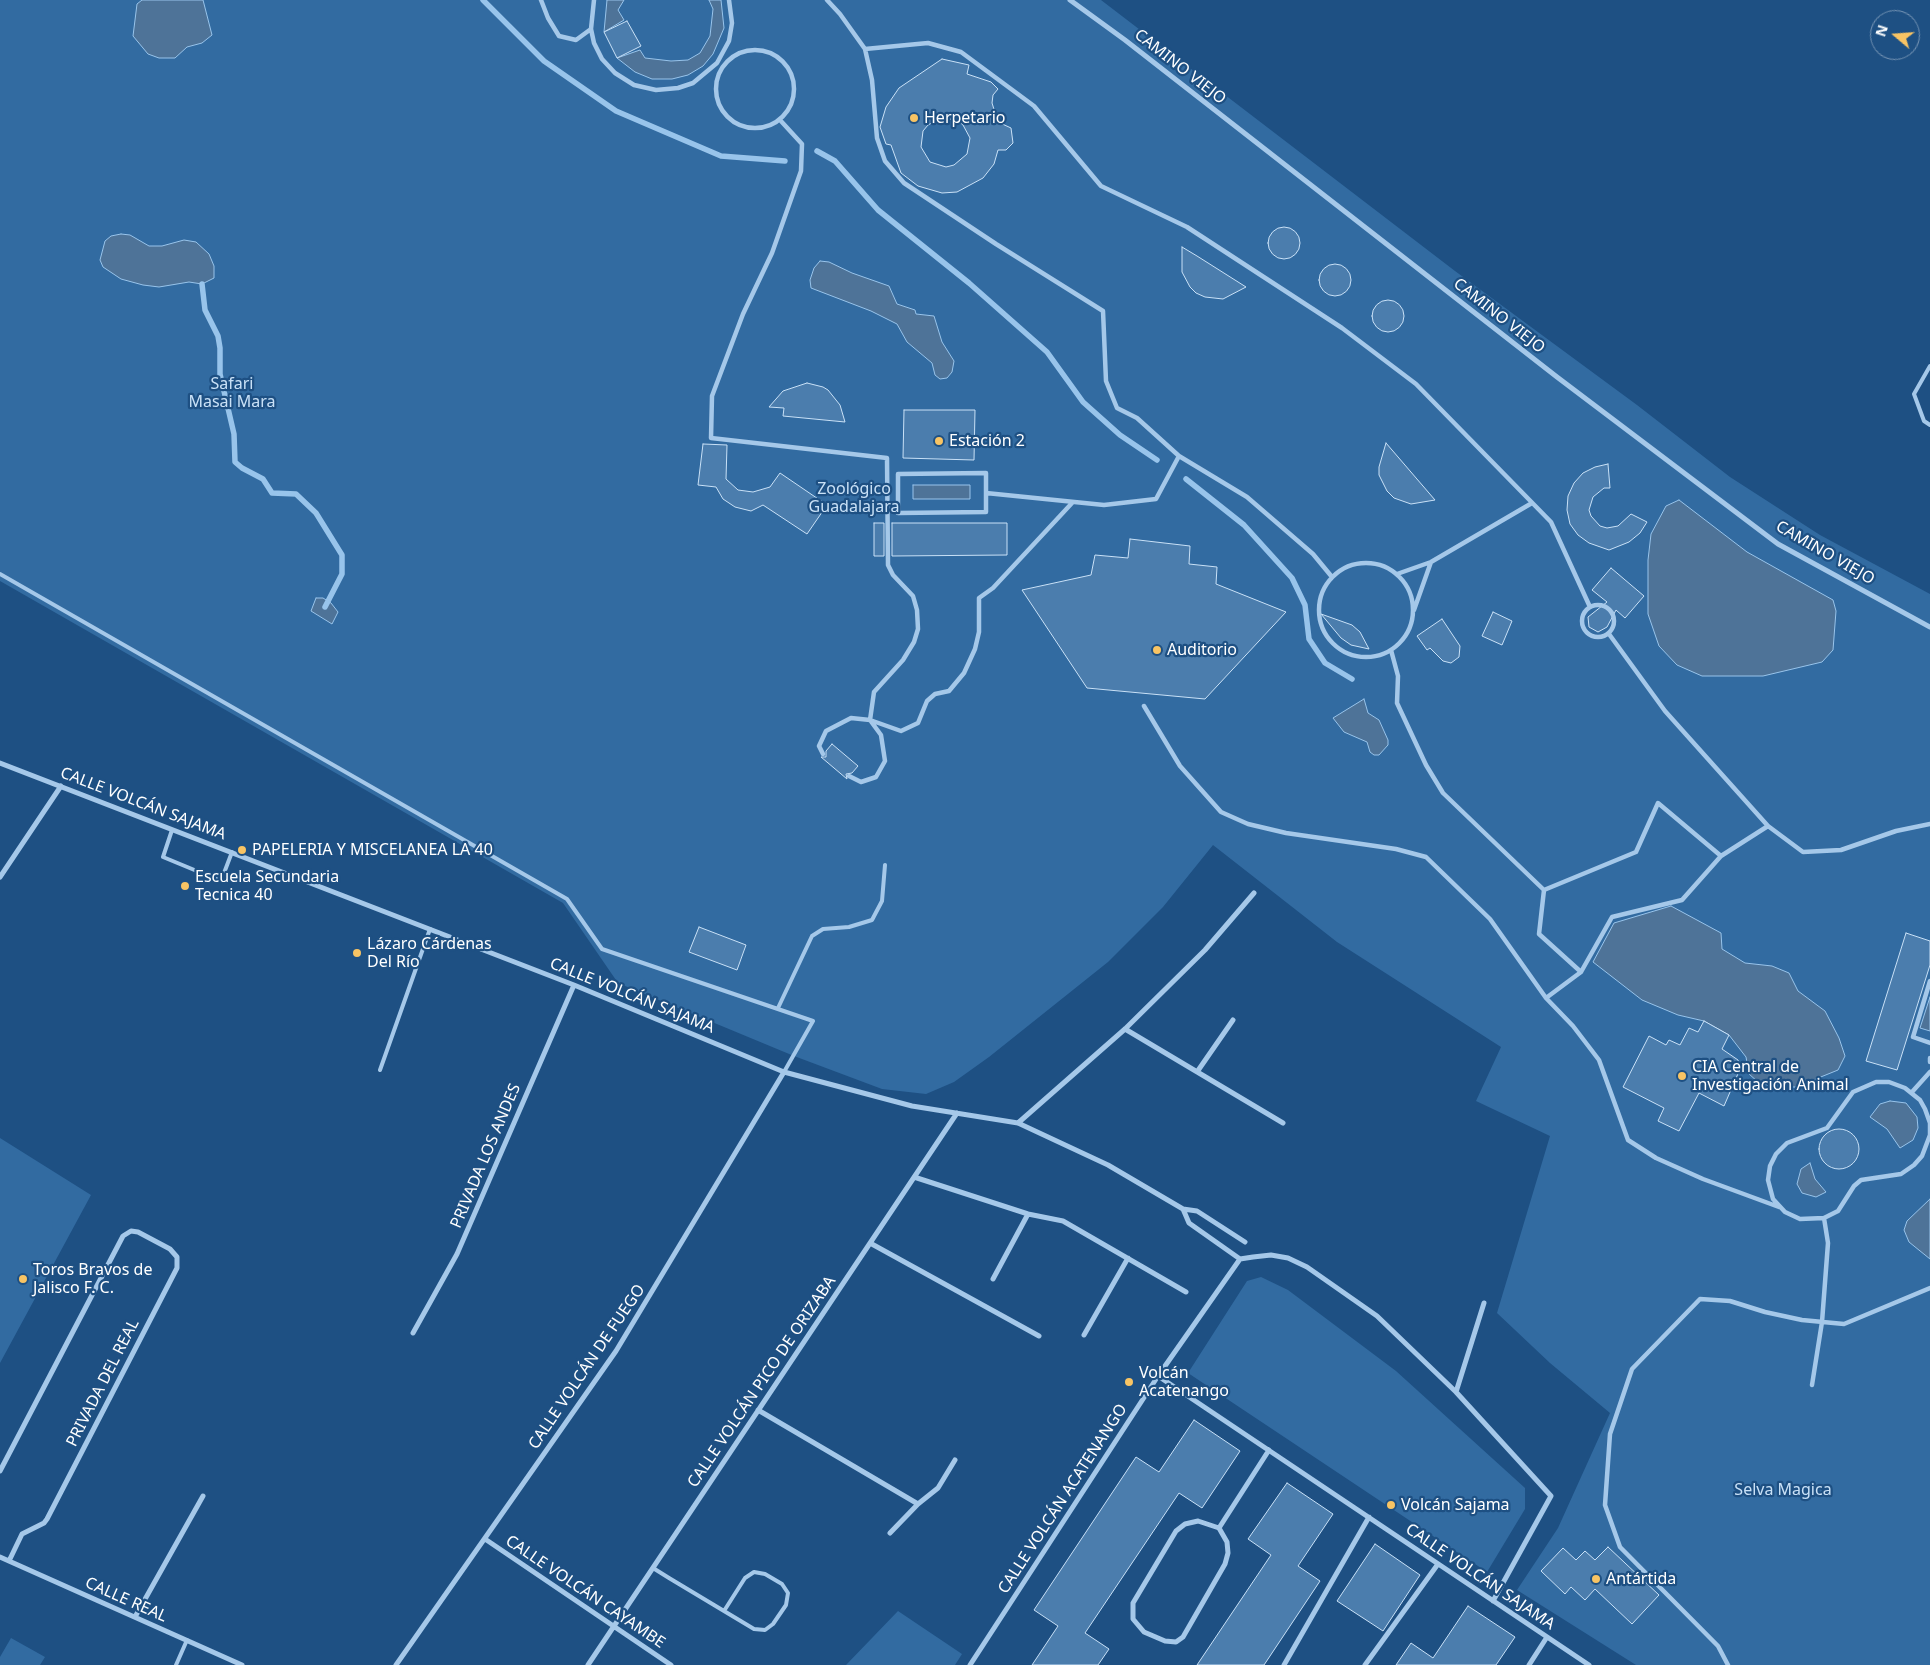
<!DOCTYPE html>
<html>
<head>
<meta charset="utf-8">
<style>
	body { margin:0 }
	#map { position:relative; width:1930px; height:1665px; overflow:hidden; background:#1e5083; font-family:"Noto Sans",sans-serif }
	canvas { display:block }
	.north { position:absolute; left:1870px; top:10px; width:50px; height:50px; box-sizing:border-box; background:#1e5083; border:1px solid #7896b5; border-radius:50%; rotate:288deg; font-size:14px; font-weight:700; line-height:20px; text-align:center; color:#fff }
	.north::after { content:''; display:block; margin:auto; width:18px; height:22px; background:#f8c464; clip-path:polygon(50% 0,100% 100%,50% 72%,0 100%) }
</style>
</head>
<body>
<div id="map">
<canvas width="1930" height="1665"></canvas>
<div class="north">N</div>
</div>
<script>
const c = document.querySelector('canvas').getContext('2d');
c.lineJoin = 'round';
function paint(path, color) { c.fillStyle = color; c.fill(path, 'evenodd'); }
const poly = rows => new Path2D(rows.map(r => 'M' + r).join(''));
function strokePath(path, color, width, dash) { c.strokeStyle = color; c.lineWidth = width; c.lineCap = dash ? 'butt' : 'round'; c.setLineDash(dash || []); c.stroke(path); }
function label(font, color, halo, rows, align = 'center') {
  c.font = font + ' "Noto Sans",sans-serif'; c.lineWidth = 4.5; c.setLineDash([]); c.textBaseline = 'middle'; c.strokeStyle = halo; c.fillStyle = color; for (const [text, x, y, turn = 0] of rows) {
    c.save(); c.translate(x, y); c.rotate((+turn || 0) * Math.PI / 180); c.textAlign = isNaN(turn) ? turn : align; if (halo) c.strokeText(text, 0, 0); c.fillText(text, 0, 0); c.restore();
  }
}
paint(poly([
	[0,0,1101,0,1455,271,1637,405,1730,477,1820,535,1930,594,1930,1665,1636,1665,1517,1590,1558,1528,1610,1413,1550,1363,1497,1313,1550,1136,1476,1101,1501,1047,1337,942,1213,845,1163,907,1108,962,989,1057,954,1082,926,1094,882,1089,794,1056,618,983,563,903,0,581],
	[0,1138,91,1195,0,1363],
	[1261,1277,1288,1290,1396,1371,1525,1488,1525,1509,1487,1572,1188,1373,1247,1281],
	[898,1611,962,1654,955,1665,846,1665],
	[11,1638,45,1657,40,1665,0,1665,0,1657]
]), '#326ba1');
const water = poly([
	[142,0,203,0,212,35,202,43,187,47,175,58,159,58,148,54,133,36,137,4,142,0],
	[607,0,624,0,618,10,624,20,604,32,607,0],
	[709,0,721,0,724,28,713,54,703,66,688,75,672,79,652,79,635,72,617,58,640,50,645,58,671,61,688,60,700,53,710,36,713,9,709,0],
	[121,234,130,235,149,246,162,246,184,240,196,242,209,254,214,266,214,278,202,284,189,282,159,287,143,285,121,279,103,267,100,260,105,241,111,236,121,234],
	[820,261,829,262,852,273,889,286,897,304,915,310,916,314,934,316,942,342,954,361,952,372,947,378,940,379,935,375,932,363,907,342,897,324,871,311,811,288,810,280,814,268,820,261],
	[913,485,970,485,970,499,913,499,913,485],
	[1679,500,1747,552,1833,600,1836,611,1833,650,1822,662,1763,676,1702,676,1677,665,1659,646,1648,614,1648,560,1651,534,1666,506,1679,500],
	[316,598,323,598,331,603,338,612,332,624,311,611,316,598],
	[1364,699,1368,713,1379,720,1388,740,1388,745,1379,755,1374,755,1370,752,1367,742,1344,732,1333,718,1364,699],
	[1671,906,1721,933,1722,949,1745,963,1772,966,1789,973,1798,991,1825,1011,1839,1038,1845,1056,1838,1070,1796,1087,1774,1087,1758,1082,1749,1074,1746,1057,1729,1035,1704,1021,1678,1015,1642,1000,1593,962,1614,923,1671,906],
	[1930,997,1930,1031,1920,1028,1930,997],
	[1890,1101,1906,1103,1917,1117,1918,1128,1913,1140,1900,1148,1887,1129,1870,1117,1880,1104,1890,1101],
	[1810,1163,1815,1179,1826,1192,1816,1197,1802,1193,1797,1184,1801,1169,1810,1163],
	[1930,1199,1930,1259,1909,1242,1904,1230,1907,1221,1930,1199]
]);
paint(water, '#4e7398');
strokePath(water, '#98c4eb', 1);
strokePath(poly([
	[483,0,544,61,616,111,721,156,785,161],
	[817,151,835,161,878,210,969,283,1047,352,1083,402,1120,435,1157,460],
	[202,284,205,310,218,336,220,348,220,374,234,434,235,462,242,468,263,479,272,493,296,494,316,513,342,555,342,574,325,607],
	[1186,479,1244,525,1292,578,1305,605,1309,639,1325,663,1352,679]
]), '#98c4eb', 5.5);
const building = poly([
	[627,21,641,46,617,58,604,32,627,21],
	[942,59,969,65,967,74,991,82,998,89,993,95,992,103,998,122,1011,128,1013,143,1006,150,998,150,994,164,983,178,957,192,942,193,918,186,901,173,891,145,886,144,880,127,886,107,899,88,942,59],
	[941,118,957,120,963,125,970,138,967,154,954,165,946,167,930,162,921,147,923,131,928,125,941,118],
	'1268 243a16 16 0 1 1 32 0a16 16 0 1 1-32 0Z',
	[1182,247,1197,256,1246,287,1223,299,1205,297,1196,293,1190,287,1182,272,1182,247],
	'1319 280a16 16 0 1 1 32 0a16 16 0 1 1-32 0Z',
	'1372 316a16 16 0 1 1 32 0a16 16 0 1 1-32 0Z',
	[807,383,823,387,828,390,840,405,845,422,783,416,784,408,769,407,783,391,807,383],
	[904,410,975,410,974,460,903,458,904,410],
	[1386,443,1435,500,1411,504,1394,498,1387,491,1379,475,1379,467,1386,443],
	[703,444,727,445,726,479,738,490,753,492,770,487,780,473,827,505,807,534,763,505,751,511,735,507,723,499,716,487,698,485,703,444],
	[1608,464,1610,488,1604,488,1593,497,1589,510,1591,516,1600,526,1607,528,1618,526,1631,514,1647,522,1640,533,1629,542,1609,550,1589,543,1578,535,1570,524,1567,510,1568,496,1574,483,1583,473,1595,467,1608,464],
	[874,523,884,523,884,556,874,556,874,523],
	[892,523,1007,523,1007,555,892,556,892,523],
	[1130,539,1190,546,1189,564,1217,567,1216,584,1286,612,1205,699,1087,688,1022,590,1091,575,1095,555,1128,558,1130,539],
	[1611,568,1644,596,1625,618,1616,610,1607,627,1598,632,1589,627,1588,617,1607,602,1592,590,1611,568],
	[1493,612,1512,621,1502,645,1482,636,1493,612],
	[1321,614,1352,625,1360,632,1369,649,1351,645,1341,638,1321,614],
	[1442,619,1460,646,1459,657,1451,663,1443,661,1430,648,1427,650,1417,636,1442,619],
	[832,744,858,766,852,773,846,774,847,779,821,757,826,757,826,751,832,744],
	[699,927,746,945,737,970,689,952,699,927],
	[1906,933,1930,941,1930,965,1897,1070,1866,1061,1906,933],
	[1704,1021,1729,1035,1722,1049,1738,1060,1740,1069,1724,1106,1699,1093,1679,1131,1658,1121,1664,1108,1623,1087,1649,1036,1666,1045,1669,1040,1680,1045,1689,1028,1698,1032,1704,1021],
	'1819 1149a20 20 0 1 1 40 0a20 20 0 1 1-40 0Z',
	[1194,1420,1240,1451,1202,1508,1179,1493,1085,1633,1109,1649,1098,1665,1032,1665,1058,1626,1034,1610,1136,1457,1159,1472,1194,1420],
	[1287,1483,1333,1514,1298,1566,1320,1581,1264,1665,1197,1665,1271,1555,1248,1539,1287,1483],
	[1375,1544,1420,1575,1383,1631,1337,1601,1375,1544],
	[1608,1547,1659,1595,1632,1624,1595,1589,1585,1600,1571,1587,1565,1594,1541,1571,1563,1548,1576,1560,1585,1551,1595,1560,1608,1547],
	[1468,1606,1515,1637,1496,1665,1396,1665,1411,1643,1433,1658,1468,1606]
]);
paint(building, '#4b7dad');
strokePath(building, '#c9e1f7', 1);
strokePath(poly([
	[1930,366,1914,394,1924,421,1930,425],
	[0,574,567,899,602,949,813,1021,784,1072],
	[172,830,163,857,221,881,232,852],
	[778,1008,812,936,823,929,849,927,872,920,882,901,885,865],
	[380,1070,430,929],
	[653,1568,669,1578,754,1629,765,1630,773,1624,786,1605,788,1593,782,1584,765,1574,754,1572,745,1578,724,1611],
	[176,1665,187,1640]
]), '#a5c8e9', 4);
strokePath(poly([
	[541,0,548,18,559,36,576,40,591,29],
	[594,0,591,29,594,43,602,59,615,73,634,85,656,90,678,88,693,83,717,63,729,41,732,23,729,0],
	[827,0,840,14,865,49,872,80,877,138,885,161,904,183,996,244,1103,311,1106,381,1117,408,1137,418,1179,456,1247,497,1313,554,1332,577],
	[865,49,928,43,961,52,1034,106,1101,186,1187,227,1342,328,1416,384,1551,522,1590,607],
	'716 89a39 39 0 1 1 78 0a39 39 0 1 1-78 0Z',
	[780,120,802,144,801,171,772,253,743,314,712,396,711,438,887,458,888,565,893,575,913,596,917,610,918,629,914,642,903,660,874,692,870,720,881,735,885,761,876,777,861,782,849,776],
	[986,473,986,512,898,513,898,474,986,473],
	[986,493,1104,505,1156,499,1179,456],
	'1319 610a47 47 0 1 1 94 0a47 47 0 1 1-94 0Z',
	[1397,574,1431,562,1532,503],
	'1582 621a16 16 0 1 1 32 0a16 16 0 1 1-32 0Z',
	[1414,610,1431,562],
	[1609,634,1665,711,1768,826,1803,852,1841,850,1896,831,1930,824],
	[1391,650,1398,676,1397,703,1426,765,1443,793,1544,890,1636,852,1658,803,1721,856,1768,826],
	[1144,706,1180,766,1221,812,1248,824,1286,833,1396,849,1426,857,1490,919,1546,998,1573,1026,1599,1060,1628,1140,1656,1158,1703,1179,1779,1207],
	[823,754,819,746,826,731,851,718,870,720,901,731,918,723,927,701,935,694,949,691,964,673,975,649,979,632,979,598,993,588,1072,503],
	[1544,890,1539,934,1581,972],
	[1930,981,1913,1037,1930,1043],
	[1546,998,1581,972,1612,917,1682,900,1721,856],
	[1930,1058,1930,1062],
	[1876,1082,1889,1082,1905,1088,1920,1100,1925,1109,1930,1123,1930,1135,1922,1156,1914,1165,1901,1174,1861,1180,1854,1186,1838,1211,1824,1218,1800,1219,1785,1212,1773,1199,1768,1180,1770,1166,1776,1154,1787,1143,1827,1128,1853,1092,1876,1082],
	[1912,1092,1930,1072],
	[1812,1385,1822,1322,1828,1243,1824,1218],
	[1728,1665,1718,1646,1620,1547,1605,1505,1610,1434,1632,1369,1700,1299,1730,1301,1765,1312,1802,1320,1844,1324,1930,1288]
]), '#a5c8e9', 4.5);
strokePath(poly([
	[1070,0,1125,40,1557,377,1778,544,1930,627],
	[0,763,574,985,784,1072,912,1106,1018,1123,1108,1165,1183,1209,1189,1223,1240,1259],
	[0,877,61,786],
	[1125,1029,1283,1123],
	[1197,1072,1233,1020],
	[1018,1123,1125,1029,1205,950,1254,893],
	[914,1177,1028,1214,1063,1221,1186,1292],
	[1183,1209,1197,1211,1245,1242],
	[870,1243,1039,1336],
	[993,1279,1028,1214],
	[413,1333,457,1254,574,985],
	[1084,1335,1128,1258],
	[1158,1376,1589,1665],
	[1456,1392,1484,1303],
	[758,1410,918,1504,890,1533],
	[0,1471,123,1236,131,1231,138,1232,170,1249,177,1257,177,1268,47,1519,44,1523,22,1534,9,1561],
	[918,1504,938,1488,955,1460],
	[1198,1521,1219,1528,1227,1542,1228,1553,1225,1564,1183,1637,1176,1642,1165,1641,1144,1632,1133,1619,1133,1603,1176,1531,1185,1524,1198,1521],
	[1219,1528,1269,1450],
	[485,1539,671,1665],
	[0,1557,242,1665],
	[135,1617,203,1496],
	[396,1665,616,1351,784,1072],
	[588,1665,957,1113],
	[970,1665,1158,1376,1240,1259,1253,1257,1271,1255,1288,1258,1307,1267,1377,1316,1456,1392,1551,1496,1493,1601],
	[1284,1665,1369,1517],
	[1365,1665,1438,1564],
	[1529,1665,1547,1637]
]), '#a5c8e9', 5);
for (const [x, y, r, color] of [
	[914,118,5,"#f8c464"],
	[939,441,5,"#f8c464"],
	[1157,650,5,"#f8c464"],
	[242,850,5,"#f8c464"],
	[185,886,5,"#f8c464"],
	[357,953,5,"#f8c464"],
	[1682,1076,5,"#f8c464"],
	[23,1279,5,"#f8c464"],
	[1129,1382,5,"#f8c464"],
	[1391,1505,5,"#f8c464"],
	[1596,1579,5,"#f8c464"]
]) { const dot = new Path2D(); dot.arc(x, y, r, 0, 2 * Math.PI); c.fillStyle = color; c.fill(dot); strokePath(dot, '#1e5083', 2); }
label('16px', '#fff', '#1e5083', [
	["CAMINO VIEJO",1180,67,38],
	["CAMINO VIEJO",1499,316,38],
	["CAMINO VIEJO",1825,553,30],
	["CALLE VOLCÁN SAJAMA",143,804,21],
	["CALLE VOLCÁN SAJAMA",632,996,22],
	["PRIVADA LOS ANDES",486,1156,-67],
	["CALLE VOLCÁN DE FUEGO",587,1367,-56],
	["CALLE VOLCÁN PICO DE ORIZABA",762,1382,-56],
	["PRIVADA DEL REAL",103,1383,-63],
	["CALLE VOLCÁN ACATENANGO",1063,1499,-57],
	["CALLE VOLCÁN SAJAMA",1480,1577,34],
	["CALLE VOLCÁN CAYAMBE",585,1592,34],
	["CALLE REAL",126,1600,24]
]);
label('16px', '#fff', '#1e5083', [
	["Herpetario",924,118],
	["Estación 2",949,441],
	["Auditorio",1167,650],
	["PAPELERIA Y MISCELANEA LA 40",252,850],
	["Escuela Secundaria",195,877],
	["Tecnica 40",195,895],
	["Lázaro Cárdenas",367,944],
	["Del Río",367,962],
	["CIA Central de",1692,1067],
	["Investigación Animal",1692,1085],
	["Toros Bravos de",33,1270],
	["Jalisco F. C.",33,1288],
	["Volcán",1139,1373],
	["Acatenango",1139,1391],
	["Volcán Sajama",1401,1505],
	["Antártida",1606,1579]
], 'left');
label('16px', '#c9e1f7', '#1e5083', [
	["Safari",232,384],
	["Masai Mara",232,402],
	["Zoológico",854,489],
	["Guadalajara",854,507],
	["Selva Magica",1783,1490]
]);
</script>
</body>
</html>
